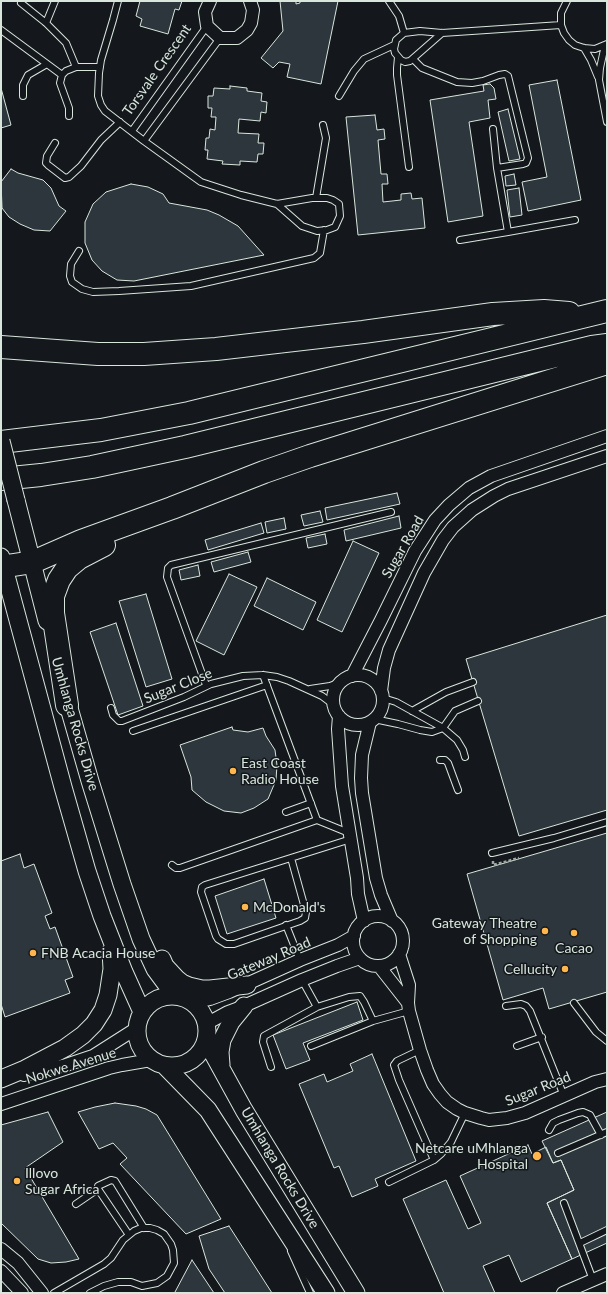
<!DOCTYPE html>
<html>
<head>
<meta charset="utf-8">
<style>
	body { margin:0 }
	#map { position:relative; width:608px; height:1294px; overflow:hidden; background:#14181c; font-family:Lato,sans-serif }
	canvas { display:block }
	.frame { position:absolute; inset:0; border:2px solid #d8e6dc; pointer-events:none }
</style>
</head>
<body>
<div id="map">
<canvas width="608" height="1294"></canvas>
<div class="frame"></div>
</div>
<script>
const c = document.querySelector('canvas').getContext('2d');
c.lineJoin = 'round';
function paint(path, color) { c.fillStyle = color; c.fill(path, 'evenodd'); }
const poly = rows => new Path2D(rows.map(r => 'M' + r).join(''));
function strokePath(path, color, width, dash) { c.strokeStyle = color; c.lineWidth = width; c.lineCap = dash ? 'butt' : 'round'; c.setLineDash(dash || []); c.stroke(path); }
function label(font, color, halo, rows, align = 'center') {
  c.font = font + ' Lato,sans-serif'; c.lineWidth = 3; c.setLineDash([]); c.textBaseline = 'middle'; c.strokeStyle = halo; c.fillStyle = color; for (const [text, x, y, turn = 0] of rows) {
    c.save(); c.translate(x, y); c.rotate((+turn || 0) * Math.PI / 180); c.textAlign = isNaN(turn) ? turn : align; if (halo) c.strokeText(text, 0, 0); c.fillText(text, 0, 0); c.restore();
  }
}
const building = poly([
	[140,1,182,1,179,10,175,9,168,34,140,26,142,19,136,16,140,1],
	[280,1,296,1,296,4,300,3,300,1,338,1,321,84,287,77,290,64,279,62,273,68,261,58,283,31,280,1],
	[557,80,581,200,528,211,522,182,547,177,529,85,557,80],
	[490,84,494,88,496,99,488,100,490,118,469,122,483,216,448,222,430,100,484,91,483,85,490,84],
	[230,86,247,88,247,91,262,93,261,101,267,102,266,113,261,112,260,121,239,119,238,133,259,134,258,143,264,143,263,154,258,154,257,162,240,161,240,165,222,164,223,161,207,159,208,150,205,150,206,138,209,138,210,129,215,130,216,117,211,117,212,108,208,108,208,96,213,96,214,88,230,89,230,86],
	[1,88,11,125,1,128,1,88],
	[508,109,520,159,509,161,498,112,508,109],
	[375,115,377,130,384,129,385,139,378,140,381,174,387,174,388,184,382,184,383,202,401,200,401,194,411,193,412,199,422,198,425,228,358,235,346,117,375,115],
	[11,169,18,173,43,180,51,188,59,206,66,211,50,231,34,230,20,224,9,217,2,208,1,182,11,169],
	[514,174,516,185,506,186,505,176,514,174],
	[131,184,148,187,163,194,169,203,207,210,219,215,238,226,264,255,134,281,117,280,102,271,92,260,85,243,85,222,93,204,106,192,131,184],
	[519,188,522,215,510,217,507,190,519,188],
	[397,493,400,504,327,520,325,508,397,493],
	[320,511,323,522,304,526,301,515,320,511],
	[399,516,401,528,346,541,344,530,399,516],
	[284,518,286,529,267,533,265,522,284,518],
	[261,523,264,533,208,550,205,540,261,523],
	[325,534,327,544,308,548,306,538,325,534],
	[353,541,379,553,342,632,317,620,353,541],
	[248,552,251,562,214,572,211,562,248,552],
	[198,565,200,576,181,580,179,570,198,565],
	[229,574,257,587,224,655,196,641,229,574],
	[267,578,316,602,303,630,254,606,267,578],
	[146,594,172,679,146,687,119,601,146,594],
	[607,615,607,810,519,836,466,659,607,615],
	[116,623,143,706,118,715,90,632,116,623],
	[232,727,233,730,248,732,263,728,266,736,275,750,277,765,276,780,268,799,254,808,241,813,224,811,206,802,192,790,191,777,180,745,232,727],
	[607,833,607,992,549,1009,543,988,503,1000,467,874,607,833],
	[20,854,24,868,34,864,52,913,45,916,50,929,55,927,73,977,65,980,70,993,5,1017,1,1004,1,861,20,854],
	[264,879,276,918,227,934,215,896,264,879],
	[357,1002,363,1020,303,1043,310,1060,286,1069,273,1035,357,1002],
	[372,1054,416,1161,375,1179,378,1186,352,1197,339,1166,334,1168,299,1084,324,1074,327,1082,353,1071,350,1064,372,1054],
	[115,1103,136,1106,146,1109,157,1115,221,1219,186,1234,120,1164,127,1158,113,1143,99,1149,78,1112,95,1107,115,1103],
	[48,1112,63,1142,25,1168,79,1259,66,1262,51,1263,38,1259,1,1223,1,1125,48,1112],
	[607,1112,607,1243,572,1259,547,1203,574,1190,561,1160,553,1163,542,1141,607,1112],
	[528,1145,532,1154,546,1147,553,1163,561,1160,574,1190,547,1203,572,1259,521,1282,509,1255,483,1266,495,1293,444,1293,403,1199,446,1180,468,1229,481,1223,460,1176,528,1145],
	[229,1226,272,1293,225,1293,209,1269,199,1236,229,1226],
	[192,1260,214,1293,175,1293,175,1292,192,1260]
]);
paint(building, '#2c363c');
strokePath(building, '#d8e6dc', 1);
const lane = poly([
	[118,1,113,20,101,60,99,73,98,96,101,105,105,111,144,141,201,182,241,195,277,204,312,198,327,198,333,200,339,204,340,216,335,227,327,230,317,231,302,226,277,204],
	[389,1,399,16,404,33],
	[567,1,561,13,561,25,564,33,569,40,575,45,584,48,595,49,607,44],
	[21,3,46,23,66,43,76,67],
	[46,23,55,1],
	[1,30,62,75],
	[442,33,410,61,405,62,401,60,395,53,394,49,396,40,404,33,420,31,442,33,561,25],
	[605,45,600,68,599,80,607,122],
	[584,48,591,60,598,77],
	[398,57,397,68,397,75,409,167],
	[413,59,422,68,457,82,472,83,483,81,499,75,505,74,508,76,528,158,526,163,523,164,497,168,508,232,575,220],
	[23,96,23,85,28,75,47,64],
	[339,96,354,71,364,59,394,45],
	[69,116,69,108,60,83,62,75,66,71,76,67,100,67],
	[493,129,497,168],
	[132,131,207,26],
	[144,141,220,38],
	[55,143,47,156,46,163,48,165,65,178,69,177,81,166,101,140,120,122],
	[316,198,326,138,323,125],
	[460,240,508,232],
	[79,251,71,264,70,276,72,282,82,289,93,292,119,291,191,286,314,258,320,253,324,230],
	[263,675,317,820,349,833],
	[206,685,167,577,168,568,171,565,391,512],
	[310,689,330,686,343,681],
	[383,698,396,702,443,728,457,740,463,750,465,757],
	[111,708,113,715,119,721,122,721,184,697,211,684,243,676,263,675,277,677,289,681,322,696,334,705],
	[412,711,446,692,473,682],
	[374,719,398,724,420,730,432,732,443,728,455,711,478,701],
	[133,731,267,685],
	[440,760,445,760,448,763,458,790],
	[286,812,311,803],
	[492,853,554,838,607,822],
	[291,858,306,912,305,918,300,921,234,944,226,944,218,939,216,936,201,892,202,887,205,885,351,839],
	[172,865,176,868,180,868,317,820],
	[286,925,300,960],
	[302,980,317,1007],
	[574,1003,596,1032,607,1041],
	[506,1006,521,1004,526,1006,530,1011,564,1096],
	[311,1046,373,1021,409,1011],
	[517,1046,542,1037],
	[420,1050,397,1061,394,1065,399,1080,434,1160],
	[271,1067,263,1042,264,1036,317,1007,349,997,360,996,364,1002,373,1021],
	[549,1130,553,1123,559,1120,578,1113,583,1112,590,1115,601,1135],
	[558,1153,607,1132],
	[389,1182,434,1160,441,1154,451,1142,465,1113],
	[564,1203,593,1280],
	[76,1204,98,1189],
	[129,1235,98,1189,98,1186,111,1180,115,1181,144,1228],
	[580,1243,607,1230],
	[291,1251,310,1293],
	[54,1293,104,1264,111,1258,123,1240,134,1231,141,1228,150,1228,157,1230,164,1234,171,1244,173,1250,174,1263,167,1276,157,1283,142,1286,131,1282,118,1282,104,1286,90,1293]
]);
const street = poly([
	[210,1,205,12,207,26,220,38,237,38,247,30,251,23,253,10,250,1],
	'333 700a25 25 0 1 1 50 0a25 25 0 1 1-50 0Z',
	[352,676,381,620,415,551,435,520,449,505,469,488,491,476,607,436],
	[381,691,384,668,389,650,424,573,443,540,453,527,472,510,494,496,508,489,607,456],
	[339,716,338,729,342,786,357,878,358,894,364,921],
	[370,722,362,755,361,778,362,793,376,878,381,895,392,921],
	'353 941a25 25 0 1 1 50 0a25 25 0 1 1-50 0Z',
	[399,954,409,985,408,1003,409,1011,420,1050,427,1070,433,1084,440,1094,447,1102,457,1109,465,1113,481,1118,489,1120,507,1118,525,1113,595,1082,607,1079],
	[379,966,408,1003],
	[193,1003,210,999,229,992,300,960,338,945,354,936],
	[206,1024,228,1012,244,1006,302,980,337,966,360,958],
	[24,1075,66,1065,93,1056,137,1028],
	[1,1104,109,1068,122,1065,151,1060],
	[1,1249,18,1263,42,1293],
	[1,1271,22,1293],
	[563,1293,607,1274]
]);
const secondary = poly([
	[16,500,47,621],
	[1,557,63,787,87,871,102,916,124,972,142,1012],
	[65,694,90,781,122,884,141,939,155,969,175,996],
	[162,959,165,966,177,979,182,983,189,986,202,989,210,989,247,985],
	'137 1031a35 35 0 1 1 70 0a35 35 0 1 1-70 0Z',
	[206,1041,244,1110,356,1293],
	[221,1065,220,1052,222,1040,231,1022,244,1006],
	[165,1066,208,1110,326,1293],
	[1,1079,25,1069,65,1048,83,1035,94,1024,103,1010,108,995,112,969,111,951]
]);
const highway = poly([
	[1,347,98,354,144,354,216,349,363,332,493,314,544,311,569,313],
	[1,442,101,430,189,413,607,311],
	[1,479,41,475,92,467,185,447,592,347,607,345],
	[1,567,33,562,81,541,172,508,264,472,310,456,607,363],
	[67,705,53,613,53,596,59,580,67,568,79,558,104,545]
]);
strokePath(lane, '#d8e6dc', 8);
strokePath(street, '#d8e6dc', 14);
strokePath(secondary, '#d8e6dc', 19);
strokePath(highway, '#d8e6dc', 24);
strokePath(poly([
	[493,861,493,865,519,858]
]), '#9da8a2', 2.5, [3, 2]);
strokePath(lane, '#14181c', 6);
strokePath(street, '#14181c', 12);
strokePath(secondary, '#14181c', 17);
strokePath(highway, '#14181c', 22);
const secondaryBridge = poly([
	[1,441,16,500]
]);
strokePath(secondaryBridge, '#d8e6dc', 19, []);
strokePath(secondaryBridge, '#14181c', 17);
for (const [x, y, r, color] of [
	[233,771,4,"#ffb74d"],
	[245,907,4,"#ffb74d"],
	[545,931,4,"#ffb74d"],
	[574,933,4,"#ffb74d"],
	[33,953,4,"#ffb74d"],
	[565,969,4,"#ffb74d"],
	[537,1156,5,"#ffb74d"],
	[17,1181,4,"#ffb74d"]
]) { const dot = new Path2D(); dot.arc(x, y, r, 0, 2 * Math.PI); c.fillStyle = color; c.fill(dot); strokePath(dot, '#14181c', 1.5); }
label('14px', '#d8e6dc', '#14181c', [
	["Torsvale Crescent",157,70,-55],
	["Sugar Road",403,547,-60],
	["Sugar Close",178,686,-22],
	["Umhlanga Rocks Drive",75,724,74],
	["Gateway Road",269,959,-23],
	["Nokwe Avenue",71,1066,-17],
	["Sugar Road",538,1089,-22],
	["Umhlanga Rocks Drive",280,1168,59]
]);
label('14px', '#d8e6dc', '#14181c', [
	["East Coast",241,763],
	["Radio House",241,779],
	["McDonald's",253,907],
	["Gateway Theatre",537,923,"right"],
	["of Shopping",537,939,"right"],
	["Cacao",574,948,"center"],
	["FNB Acacia House",41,953],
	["Cellucity",557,969,"right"],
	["Netcare uMhlanga",528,1148,"right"],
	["Hospital",528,1164,"right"],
	["Illovo",25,1173],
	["Sugar Africa",25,1189]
], 'left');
</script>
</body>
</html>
